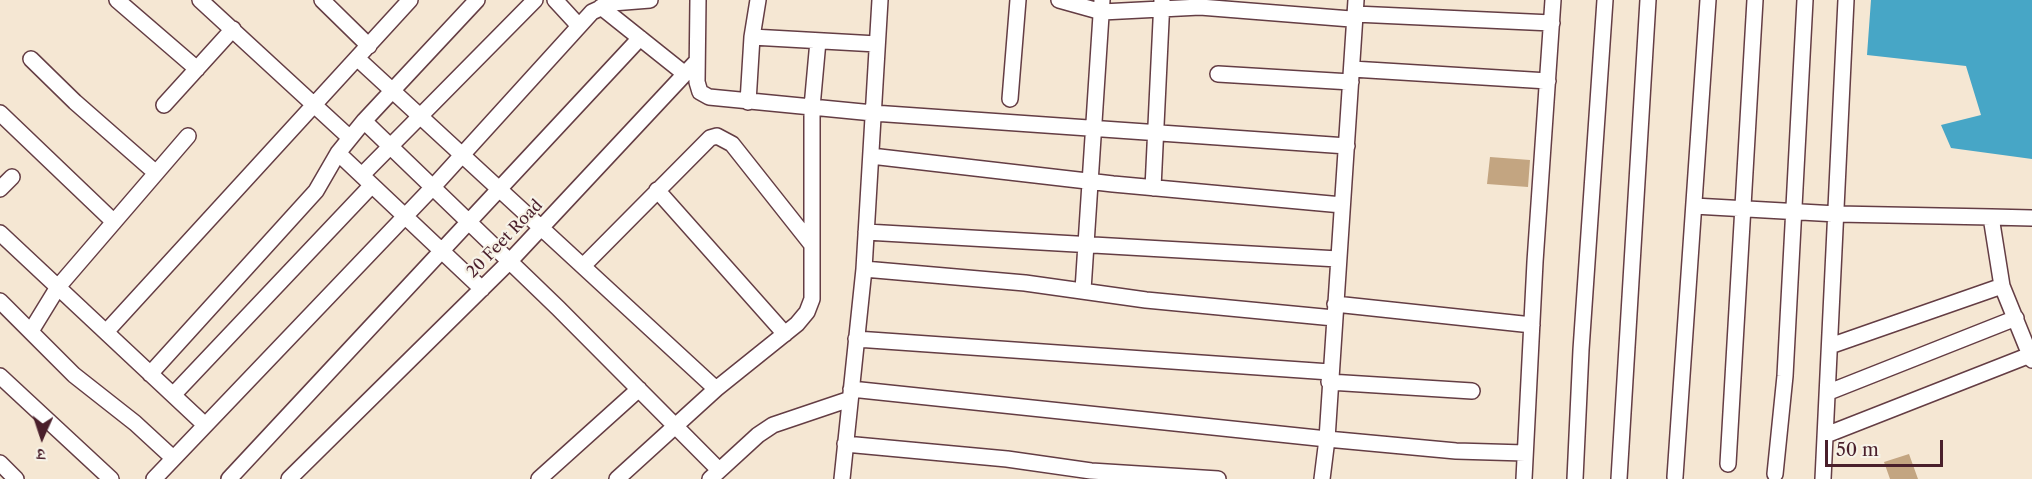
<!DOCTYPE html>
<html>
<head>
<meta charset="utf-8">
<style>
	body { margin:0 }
	#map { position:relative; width:2032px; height:479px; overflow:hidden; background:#f5e7d3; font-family:"Libre Caslon Text","Noto Serif Devanagari",serif }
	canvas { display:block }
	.north { position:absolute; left:12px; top:407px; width:60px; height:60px; -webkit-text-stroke:4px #f7f3e8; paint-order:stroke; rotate:183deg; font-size:16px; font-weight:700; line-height:24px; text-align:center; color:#4a1f2b }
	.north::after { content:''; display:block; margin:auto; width:21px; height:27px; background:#4a1f2b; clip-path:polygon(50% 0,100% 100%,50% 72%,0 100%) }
	.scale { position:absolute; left:1825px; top:440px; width:118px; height:27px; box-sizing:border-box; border:3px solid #4a1f2b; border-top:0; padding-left:8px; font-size:18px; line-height:21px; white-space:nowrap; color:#4a1f2b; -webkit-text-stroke:4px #f7f3e8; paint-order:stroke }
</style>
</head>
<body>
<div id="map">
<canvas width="2032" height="479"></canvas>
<div class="north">उ</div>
<div class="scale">50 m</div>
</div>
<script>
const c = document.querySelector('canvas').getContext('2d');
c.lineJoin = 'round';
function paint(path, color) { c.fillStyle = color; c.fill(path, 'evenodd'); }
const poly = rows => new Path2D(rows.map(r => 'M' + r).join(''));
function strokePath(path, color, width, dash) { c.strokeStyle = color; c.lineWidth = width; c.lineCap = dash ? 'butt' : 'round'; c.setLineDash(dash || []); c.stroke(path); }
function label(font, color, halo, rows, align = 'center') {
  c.font = font + ' "Libre Caslon Text",serif'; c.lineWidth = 4.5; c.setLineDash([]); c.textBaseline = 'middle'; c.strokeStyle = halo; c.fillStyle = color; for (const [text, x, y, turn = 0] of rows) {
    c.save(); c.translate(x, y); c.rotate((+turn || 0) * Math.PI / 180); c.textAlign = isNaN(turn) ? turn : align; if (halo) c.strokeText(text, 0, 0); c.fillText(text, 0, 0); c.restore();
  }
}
paint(poly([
	[1871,0,2032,0,2032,159,1951,148,1941,125,1981,115,1966,66,1867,55]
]), '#47a6c6');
paint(poly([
	[1490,157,1530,160,1528,187,1487,184],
	[1909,454,1918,479,1890,479,1884,462]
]), '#c3a581');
const minor = poly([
	[117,0,197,69],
	[200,0,350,138],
	[322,0,369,46],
	[555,0,579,26],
	[698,0,697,82,700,92,709,97,873,113,1347,146],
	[1059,0,1102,12,1200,7,1351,19,1355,14,1552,23],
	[601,7,685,74],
	[752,37,877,44],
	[31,59,75,102,156,173],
	[358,59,716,389],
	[1352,69,1548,81],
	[1218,74,1351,82],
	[1010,99,1018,0],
	[748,102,752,37,758,0],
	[164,105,233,29],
	[0,113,114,222],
	[364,121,558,308,719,470],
	[338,153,482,289],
	[871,156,1113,184,1342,205],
	[362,175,535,0],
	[1153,188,1162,0],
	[0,189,12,177],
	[657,190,785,334],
	[1694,206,1837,214,1991,217],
	[2032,218,1991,217,2002,286,2032,360],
	[866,232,1338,259],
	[0,233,204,424],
	[583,266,710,138,717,136,732,144,812,245],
	[864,269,1025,283,1146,300,1334,318],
	[1083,290,1102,0],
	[0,301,74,375,135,423,173,458],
	[1335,304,1532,325],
	[31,331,58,287,188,136],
	[106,332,410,0],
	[856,339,1330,372],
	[1830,346,2002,286],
	[150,374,316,191,338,153,364,121,477,0],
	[0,376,111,479],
	[1329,382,1472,391],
	[851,389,1327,439,1456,451,1525,453],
	[1829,392,2016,318],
	[173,395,372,185],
	[1826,435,2030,355],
	[845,444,1007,459,1091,471,1218,479],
	[0,463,16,479],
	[1728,464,1755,0],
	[1775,474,1785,376,1805,0],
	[1675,477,1708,0],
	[154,479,433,187,592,12,612,3,650,0],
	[229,479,640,38],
	[289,479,510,261,696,62],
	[539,479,639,389],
	[617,479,716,389,797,324,807,312,812,299,812,107,818,41],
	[710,479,758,435,773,425,850,399],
	[842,479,864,269,880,0],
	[1322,479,1327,439,1356,0],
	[1524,479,1535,262,1553,0],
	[1575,479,1581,350,1605,0],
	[1619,479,1648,0],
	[1823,479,1846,0]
]);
strokePath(minor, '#643d44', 18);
strokePath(minor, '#fff', 15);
label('16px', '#4a1f2b', '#f7f3e8', [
	["20 Feet Road",505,239,-46]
]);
</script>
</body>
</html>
